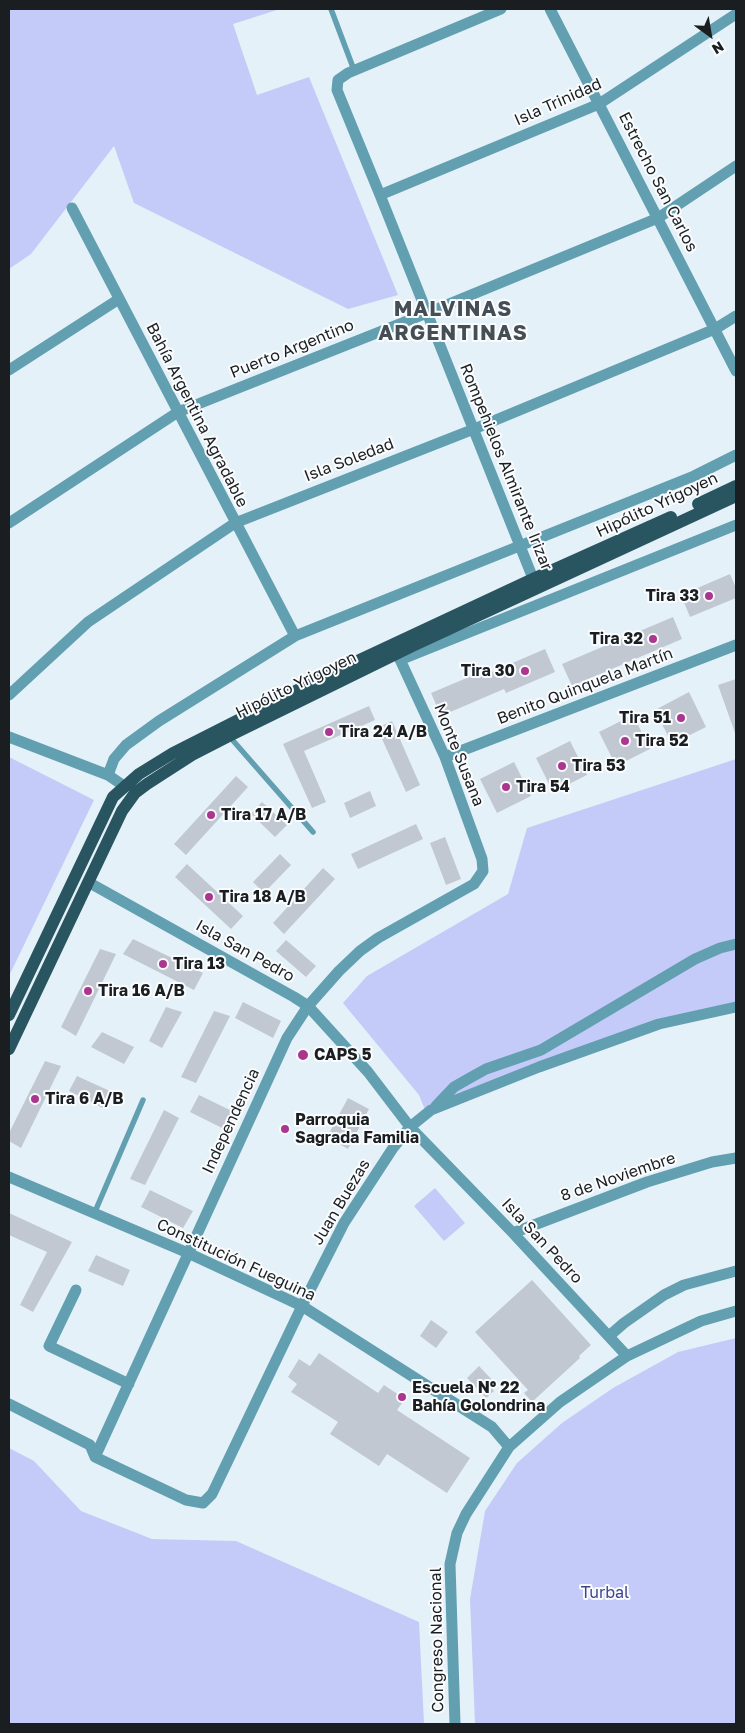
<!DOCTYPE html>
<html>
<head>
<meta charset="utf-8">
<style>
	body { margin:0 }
	#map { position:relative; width:745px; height:1733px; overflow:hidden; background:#e5f1f8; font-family:"Golos Text",sans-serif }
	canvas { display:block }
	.frame { position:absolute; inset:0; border:10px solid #1a1e21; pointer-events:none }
	.north { position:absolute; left:685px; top:10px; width:50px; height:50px; -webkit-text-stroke:4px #fafcfe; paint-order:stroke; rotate:148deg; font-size:14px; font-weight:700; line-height:20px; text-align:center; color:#1a1e21 }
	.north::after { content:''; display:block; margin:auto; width:18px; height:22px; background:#1a1e21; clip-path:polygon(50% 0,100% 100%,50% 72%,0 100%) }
</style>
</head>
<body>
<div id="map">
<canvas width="745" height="1733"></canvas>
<div class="frame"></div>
<div class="north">N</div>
</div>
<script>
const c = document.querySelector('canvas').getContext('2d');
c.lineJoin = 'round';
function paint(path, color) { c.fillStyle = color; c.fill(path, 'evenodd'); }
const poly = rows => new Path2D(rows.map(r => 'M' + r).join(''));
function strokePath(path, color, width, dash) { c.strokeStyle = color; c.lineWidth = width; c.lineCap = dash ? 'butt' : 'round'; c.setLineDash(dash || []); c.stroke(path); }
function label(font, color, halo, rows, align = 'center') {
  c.font = font + ' "Golos Text",sans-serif'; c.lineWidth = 4; c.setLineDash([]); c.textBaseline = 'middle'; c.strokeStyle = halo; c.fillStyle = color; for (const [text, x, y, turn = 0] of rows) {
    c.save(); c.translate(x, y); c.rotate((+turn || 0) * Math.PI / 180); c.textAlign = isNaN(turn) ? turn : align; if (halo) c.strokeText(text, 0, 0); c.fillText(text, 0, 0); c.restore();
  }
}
paint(poly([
	[9,9,280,9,233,24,257,95,309,77,398,295,348,309,134,203,114,146,31,254,9,269],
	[9,757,94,800,9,976],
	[736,759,736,1007,659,1022,428,1117,419,1095,343,1003,367,976,508,894,527,828],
	[435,1188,465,1223,444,1241,414,1206],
	[736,1338,736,1724,475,1724,470,1599,485,1511,517,1463,562,1423,613,1388,678,1352],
	[9,1448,34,1461,81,1511,152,1539,236,1541,419,1622,424,1724,9,1724]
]), '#c4cbf8');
paint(poly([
	[730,574,736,588,736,598,690,617,681,595],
	[673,617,682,639,572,686,562,664],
	[545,649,555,672,506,693,504,689,441,716,431,693,481,672,482,676],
	[736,679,736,733,735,733,718,685],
	[689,692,706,727,672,744,655,710],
	[369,706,375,720,304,751,326,802,312,808,283,744],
	[633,715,650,749,616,766,599,732],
	[392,721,420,785,406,792,377,728],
	[570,741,587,775,553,792,536,758],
	[514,762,531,796,497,813,480,779],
	[236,776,248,787,186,855,174,844],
	[370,791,376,806,350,818,344,803],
	[262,802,287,825,275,837,251,814],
	[416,824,423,839,358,869,351,854],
	[445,837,461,879,446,885,430,843],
	[280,854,291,865,264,893,253,882],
	[187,864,243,916,231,929,175,877],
	[323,868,335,879,284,934,273,923],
	[133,939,203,973,194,990,123,954],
	[286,940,316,966,306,977,276,951],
	[100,949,116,954,76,1036,61,1027],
	[243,1002,281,1021,273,1038,235,1018],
	[166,1007,182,1012,162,1048,149,1041],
	[214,1011,230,1016,196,1083,181,1077],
	[102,1032,134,1047,124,1064,91,1047],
	[45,1061,61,1066,21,1148,9,1141,9,1133],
	[77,1076,112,1092,103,1108,69,1091],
	[199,1095,236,1113,226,1130,190,1112],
	[348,1098,369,1109,348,1149,327,1137],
	[164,1110,179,1118,145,1185,130,1179],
	[150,1190,193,1211,183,1228,141,1207],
	[9,1213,72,1242,33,1312,20,1305,47,1252,9,1235],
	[96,1255,130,1270,123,1286,88,1271],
	[532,1280,591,1345,579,1356,580,1358,532,1402,524,1393,528,1390,475,1332],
	[431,1320,448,1332,436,1348,420,1336],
	[319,1353,378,1393,384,1385,405,1399,397,1410,470,1458,447,1493,387,1454,379,1466,330,1434,338,1422,291,1392,297,1384,288,1377,299,1359,310,1366],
	[479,1366,494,1382,490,1386,494,1391,486,1398,467,1378]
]), '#c1c8d2');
strokePath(poly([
	[331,9,354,70],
	[229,736,313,832],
	[94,1214,143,1100]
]), '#62a0b1', 5.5);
strokePath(poly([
	[501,9,348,73,338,80,337,90,380,195,536,586],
	[550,9,736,371],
	[380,195,599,104,736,14],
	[72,208,295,636],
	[9,370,119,299],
	[9,523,178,412,427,313,658,218,736,166],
	[400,660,736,525],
	[9,695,88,622,235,523,474,429,715,329,736,316],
	[9,737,108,775,124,786],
	[445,757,736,645],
	[108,775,114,759,126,745,159,721,295,636,694,476,736,455],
	[88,882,294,997,308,1006,368,1072,410,1127,513,1233,627,1356],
	[436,1106,454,1087,468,1079,486,1069,541,1050,695,959,720,948,736,944],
	[9,1177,188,1253,302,1306,492,1427,509,1447],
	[513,1233,647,1182,712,1162,736,1158],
	[76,1290,49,1346,129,1384],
	[609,1336,624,1323,664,1295,684,1285,736,1271],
	[9,1404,90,1445,95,1457],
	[95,1457,287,1038,308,1006,339,971,360,951,378,938,474,884,483,871,482,859,445,757,397,653],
	[95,1457,186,1500,203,1503,212,1494,302,1306,344,1223,393,1148,410,1127,431,1110,539,1067,659,1024,736,1007],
	[455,1724,450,1564,457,1533,466,1514,509,1447,560,1402,627,1356,701,1321,736,1311]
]), '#62a0b1', 11);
strokePath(poly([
	[698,504,736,486],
	[9,1015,113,797,139,774,173,753,319,679,533,579,671,517],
	[9,1049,122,811,135,793,147,784,192,755,229,736,410,647,736,496]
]), '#295560', 12);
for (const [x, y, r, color] of [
	[709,596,5,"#ab368f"],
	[653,639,5,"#ab368f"],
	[525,671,5,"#ab368f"],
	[681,718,5,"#ab368f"],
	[329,732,5,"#ab368f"],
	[625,741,5,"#ab368f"],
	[562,766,5,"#ab368f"],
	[506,787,5,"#ab368f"],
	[211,815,5,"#ab368f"],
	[209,897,5,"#ab368f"],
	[163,964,5,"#ab368f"],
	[88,991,5,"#ab368f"],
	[303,1055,6,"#ab368f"],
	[35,1099,5,"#ab368f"],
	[285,1129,5,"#ab368f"],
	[402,1397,5,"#ab368f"]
]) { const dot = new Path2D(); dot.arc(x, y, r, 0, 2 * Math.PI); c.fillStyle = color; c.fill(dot); strokePath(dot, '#fafcfe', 2); }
label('16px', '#1a1e21', '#fafcfe', [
	["Isla Trinidad",558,102,-24],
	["Estrecho San Carlos",658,182,63],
	["Puerto Argentino",292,349,-22],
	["Bahía Argentina Agradable",197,415,63],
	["Isla Soledad",349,460,-21],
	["Rompehielos Almirante Irizar",506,467,68],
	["Hipólito Yrigoyen",657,505,-25],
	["Hipólito Yrigoyen",296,685,-26],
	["Benito Quinquela Martín",585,686,-21],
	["Monte Susana",459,755,68],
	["Isla San Pedro",245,951,29],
	["Independencia",231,1121,-65],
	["8 de Noviembre",618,1177,-19],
	["Juan Buezas",341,1202,-59],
	["Isla San Pedro",542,1241,47],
	["Constitución Fueguina",236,1260,25],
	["Congreso Nacional",437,1640,-91]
]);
label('bold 16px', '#1a1e21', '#fafcfe', [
	["Tira 33",699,596,"right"],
	["Tira 32",643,639,"right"],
	["Tira 30",515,671,"right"],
	["Tira 51",671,718,"right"],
	["Tira 24 A/B",339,732],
	["Tira 52",635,741],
	["Tira 53",572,766],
	["Tira 54",516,787],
	["Tira 17 A/B",221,815],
	["Tira 18 A/B",219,897],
	["Tira 13",173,964],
	["Tira 16 A/B",98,991],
	["CAPS 5",314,1055],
	["Tira 6 A/B",45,1099],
	["Parroquia",295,1120],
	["Sagrada Familia",295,1138],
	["Escuela Nº 22",412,1388],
	["Bahía Golondrina",412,1406]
], 'left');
label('16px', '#40438e', '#fafcfe', [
	["Turbal",605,1593]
]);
c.letterSpacing = '1px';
label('bold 21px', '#454e54', '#fafcfe', [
	["MALVINAS",453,309],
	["ARGENTINAS",453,333]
]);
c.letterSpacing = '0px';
</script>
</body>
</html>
